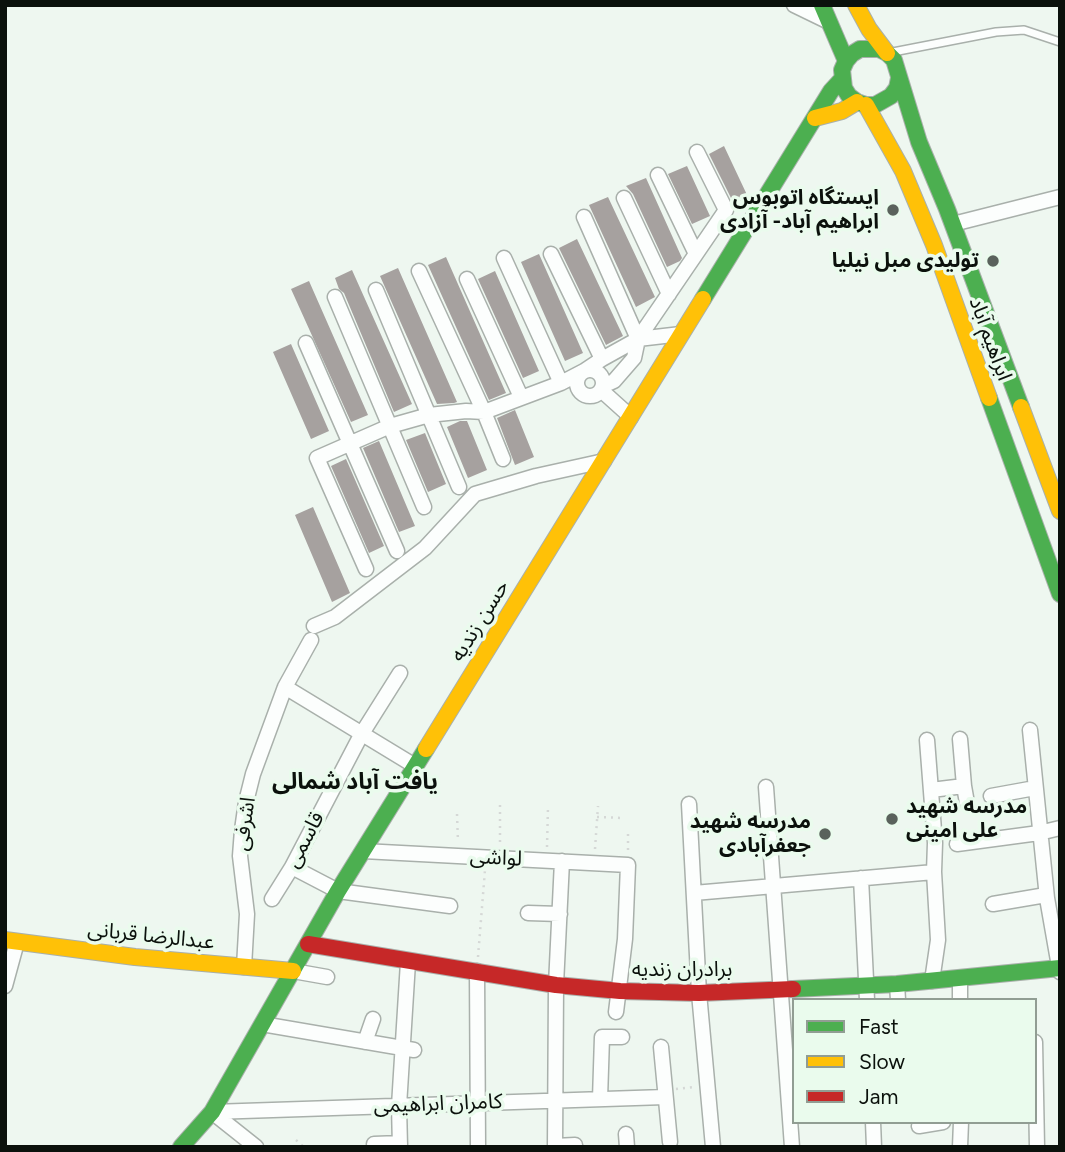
<!DOCTYPE html>
<html>
<head>
<meta charset="utf-8">
<style>
	body { margin:0 }
	#map { position:relative; width:1065px; height:1152px; overflow:hidden; background:#eef7f0; font-family:Figtree,sans-serif }
	canvas { display:block }
	.frame { position:absolute; inset:0; border:7px solid #0b110c; pointer-events:none }
	.legend { position:absolute; left:792px; top:998px; width:245px; height:126px; box-sizing:border-box; background:#eafbed; border:2px solid #919d93; margin:0; padding:9px 12px; list-style:none; font-size:21px; color:#0b110c }
	.legend li { display:flex; align-items:center; gap:14px; height:35px }
	.legend b { width:35px; border:2px solid #919d93 }
</style>
</head>
<body>
<div id="map">
<canvas width="1065" height="1152"></canvas>
<div class="frame"></div>
<ul class="legend">
<li><b style="height:9px;background:#4caf50"></b>Fast</li>
<li><b style="height:9px;background:#ffc107"></b>Slow</li>
<li><b style="height:9px;background:#c62828"></b>Jam</li>
</ul>
</div>
<script>
const c = document.querySelector('canvas').getContext('2d');
c.lineJoin = 'round';
function paint(path, color) { c.fillStyle = color; c.fill(path, 'evenodd'); }
const poly = rows => new Path2D(rows.map(r => 'M' + r).join(''));
function strokePath(path, color, width, dash) { c.strokeStyle = color; c.lineWidth = width; c.lineCap = dash ? 'butt' : 'round'; c.setLineDash(dash || []); c.stroke(path); }
function label(font, color, halo, rows, align = 'center') {
  c.font = font + ' Figtree,"Noto Sans Arabic",sans-serif'; c.lineWidth = 7; c.setLineDash([]); c.textBaseline = 'middle'; c.strokeStyle = halo; c.fillStyle = color; for (const [text, x, y, turn = 0] of rows) {
    c.save(); c.translate(x, y); c.rotate((+turn || 0) * Math.PI / 180); c.textAlign = isNaN(turn) ? turn : align; if (halo) c.strokeText(text, 0, 0); c.fillText(text, 0, 0); c.restore();
  }
}
paint(poly([
	[724,146,748,197,734,204,709,154],
	[687,166,710,216,692,224,668,174],
	[646,178,682,258,680,261,667,267,633,194,626,186],
	[608,197,655,297,636,307,589,205],
	[577,239,623,336,606,345,559,248],
	[539,254,583,353,565,361,521,262],
	[446,257,506,393,489,400,428,265],
	[398,268,457,402,454,403,437,404,380,276],
	[352,270,412,404,394,412,344,293,339,289,335,278],
	[495,271,539,371,523,378,478,279],
	[309,281,368,415,351,422,291,289],
	[291,344,329,431,311,439,273,352],
	[515,410,534,457,515,465,497,418],
	[460,421,467,421,487,470,468,478,447,427],
	[425,433,446,484,428,492,406,440],
	[379,441,415,526,399,532,363,448],
	[346,459,384,546,369,553,331,466],
	[313,507,350,593,332,602,295,515]
]), '#a6a19f');
const lane = poly([
	[893,52,996,32,1024,30,1060,42]
]);
const street = poly([
	[794,5,829,22],
	[658,175,696,254],
	[624,198,669,294],
	[584,217,638,339,726,210,697,152],
	[953,224,1060,197],
	[551,254,602,359],
	[504,258,561,383],
	[419,271,484,412,503,459],
	[467,279,521,397],
	[376,290,459,487],
	[335,297,424,507],
	[306,343,397,551],
	'577 383a13 13 0 1 1 26 0a13 13 0 1 1-26 0Z',
	[603,386,614,381,634,358,638,339],
	[601,390,631,417],
	[366,569,317,458,390,426,429,415,466,411,484,412,561,383,584,371,602,359,638,339,681,334],
	[314,626,335,617,425,548,475,494,536,476,604,461],
	[285,687,415,766],
	[1030,730,1047,898,1060,972],
	[927,740,935,843,934,872,938,940,932,981],
	[964,786,967,803],
	[766,787,792,1147],
	[931,790,964,786,960,739],
	[991,796,1035,788],
	[689,804,699,993,713,1147],
	[957,844,1039,833,1060,828],
	[363,851,628,865,625,939,616,1012],
	[292,867,338,891,450,906],
	[861,878,867,1000],
	[694,893,934,872],
	[272,899,292,867,361,735,400,673],
	[993,904,1046,895],
	[528,913,560,914],
	[244,967,247,914,240,856,242,830,246,802,253,774,285,687,311,640],
	[293,971,327,977],
	[477,971,478,1147],
	[960,978,960,1000],
	[897,984,898,1000],
	[5,986,17,942],
	[262,1024,414,1050],
	[365,1042,373,1019],
	[1035,1042,1037,1147],
	[661,1047,670,1142],
	[600,1099,602,1037,622,1037],
	[212,1112,665,1097],
	[212,1112,256,1147],
	[873,1122,874,1147],
	[919,1126,943,1122],
	[626,1134,627,1147],
	[374,1144,400,1143],
	[555,1146,575,1145],
	[400,1147,399,1106,408,962],
	[555,1147,556,985,562,861],
	[960,1147,961,1122]
]);
const fast = poly([
	[822,5,846,61],
	[899,78,897,88,891,96,875,105,866,105,857,102,849,96,844,88,842,70,846,61,852,54,860,49,879,49,887,53,894,60,919,142,947,209,1021,407],
	[703,299,831,91,842,79],
	[989,398,1060,594],
	[793,989,897,984,1060,968],
	[181,1147,212,1112,338,891,426,749]
]);
const slow = poly([
	[856,5,869,29,887,53],
	[866,105,903,171,934,245,989,398],
	[815,118,842,111,857,102],
	[1021,407,1060,511],
	[426,749,703,299],
	[5,940,135,957,293,971]
]);
const jam = poly([
	[308,944,556,985,620,991,699,993,793,989]
]);
strokePath(lane, '#a9b0ab', 10);
strokePath(street, '#a9b0ab', 17);
strokePath(fast, '#a9b0ab', 18);
strokePath(slow, '#a9b0ab', 18);
strokePath(jam, '#a9b0ab', 18);
strokePath(poly([
	[500,805,500,844],
	[457,814,458,842],
	[597,817,623,818],
	[628,834,628,851],
	[547,847,548,807],
	[595,849,598,806],
	[478,957,485,870],
	[676,1089,694,1087],
	[296,1140,304,1147]
]), '#d5d8d6', 2.5, [2, 5]);
strokePath(lane, '#fcfefd', 7);
strokePath(street, '#fcfefd', 14);
strokePath(fast, '#4caf50', 16);
strokePath(slow, '#ffc107', 16);
strokePath(jam, '#c62828', 16);
for (const [x, y, r, color] of [
	[893,210,7,"#5a625c"],
	[993,261,7,"#5a625c"],
	[892,819,7,"#5a625c"],
	[825,834,7,"#5a625c"]
]) { const dot = new Path2D(); dot.arc(x, y, r, 0, 2 * Math.PI); c.fillStyle = color; c.fill(dot); strokePath(dot, '#eafbed', 2.5); }
label('bold 21px', '#0b110c', '#eafbed', [
	["ایستگاه اتوبوس",879,198],
	["ابراهیم آباد- آزادی",879,222],
	["تولیدی مبل نیلیا",979,261],
	["مدرسه شهید",906,807,"left"],
	["علی امینی",906,831,"left"],
	["مدرسه شهید",811,822],
	["جعفرآبادی",811,846]
], 'right');
label('21px', '#0b110c', '#eafbed', [
	["ابراهیم آباد",990,339,70],
	["حسن زندیه",480,621,-58],
	["اشرفی",245,824,-82],
	["قاسمی",305,840,-62],
	["لواشی",496,858,3],
	["عبدالرضا قربانی",151,936,6],
	["برادران زندیه",682,970],
	["کامران ابراهیمی",438,1104,-2]
]);
label('bold 23px', '#0b110c', '#eafbed', [
	["یافت آباد شمالی",355,782]
]);
</script>
</body>
</html>
